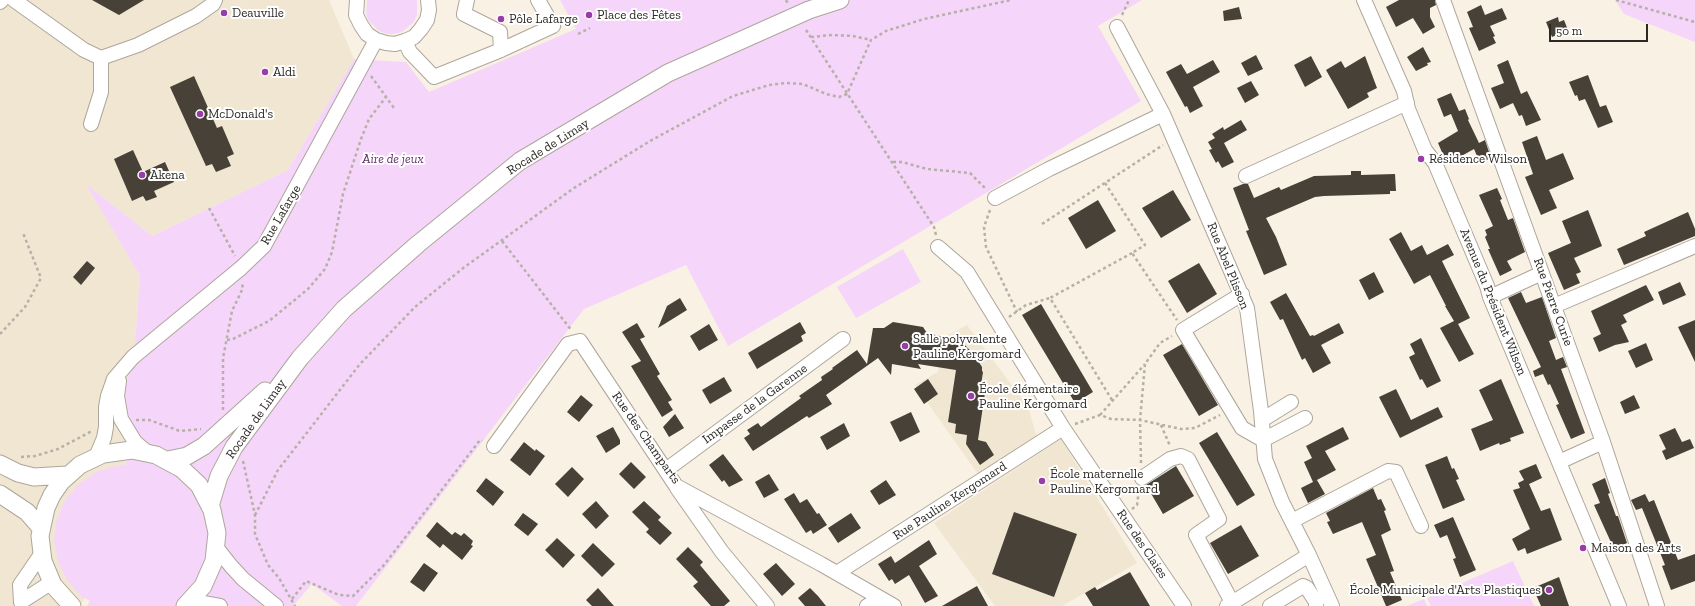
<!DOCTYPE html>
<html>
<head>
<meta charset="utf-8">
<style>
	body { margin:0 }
	#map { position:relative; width:1695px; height:606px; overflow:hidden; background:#f8f1e4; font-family:"Zilla Slab",serif }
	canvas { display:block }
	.scale { position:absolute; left:1549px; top:24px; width:99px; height:18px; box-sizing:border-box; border:2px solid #2c2924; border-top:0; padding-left:5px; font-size:12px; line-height:14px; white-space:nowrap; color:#2c2924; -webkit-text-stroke:3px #fff; paint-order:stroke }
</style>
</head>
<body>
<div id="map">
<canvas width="1695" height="606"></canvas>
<div class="scale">50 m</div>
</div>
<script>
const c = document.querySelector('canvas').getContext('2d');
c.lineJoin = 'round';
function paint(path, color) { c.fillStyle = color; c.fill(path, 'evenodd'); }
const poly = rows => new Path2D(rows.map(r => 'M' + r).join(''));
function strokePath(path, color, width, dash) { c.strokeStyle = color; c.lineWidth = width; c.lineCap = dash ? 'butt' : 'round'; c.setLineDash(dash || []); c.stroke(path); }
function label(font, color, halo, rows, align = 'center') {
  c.font = font + ' "Zilla Slab",serif'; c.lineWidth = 4; c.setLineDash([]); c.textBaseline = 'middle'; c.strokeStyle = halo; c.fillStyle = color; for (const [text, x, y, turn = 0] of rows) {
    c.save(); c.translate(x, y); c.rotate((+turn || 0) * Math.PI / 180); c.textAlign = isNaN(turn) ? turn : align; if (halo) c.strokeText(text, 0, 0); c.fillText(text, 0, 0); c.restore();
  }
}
paint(poly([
	[0,0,329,0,354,59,288,170,152,236,87,185,140,276,119,554,79,606,0,606],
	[967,325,1028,407,1037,438,978,474,915,385,938,372,945,337],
	[1061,439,1137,563,1062,606,995,606,934,523]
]), '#f0e6d2');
paint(poly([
	[367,0,417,0,417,15,414,22,402,32,394,34,387,34,379,31,368,20,366,13],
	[560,0,1142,0,1098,26,1141,101,728,346,686,265,584,309,356,606,342,606,312,584,293,606,87,606,90,601,81,596,67,580,58,561,54,540,57,519,65,500,79,484,96,472,116,466,126,465,129,418,122,405,125,388,130,371,133,369,140,276,86,184,152,236,288,170,354,59,406,62,429,92,576,29],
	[1615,0,1695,0,1695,42,1624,14],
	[903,249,921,282,856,318,837,287],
	[1513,561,1534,606,1431,606,1427,598],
	[1424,599,1427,606,1407,606]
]), '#f5d6fa');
paint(poly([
	[92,0,144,0,119,15],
	[1399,0,1435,0,1436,5,1430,8,1430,17,1435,27,1423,34,1413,18,1396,27,1386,7],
	[1481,5,1485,15,1502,8,1507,19,1490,26,1495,36,1493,37,1496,43,1479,51,1469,28,1473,27,1467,12],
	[1239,7,1242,19,1224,21,1223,11],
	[1558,17,1559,22,1564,20,1568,30,1552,37,1546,22],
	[1423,47,1431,62,1427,63,1428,65,1416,71,1407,57],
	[1256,55,1263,69,1248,76,1241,63],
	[1311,56,1322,77,1305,87,1294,65],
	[1365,56,1377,88,1367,93,1369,97,1348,109,1326,70,1341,61,1345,68],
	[1213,60,1220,72,1193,87,1203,106,1190,113,1187,106,1185,107,1166,72,1181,64,1187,74],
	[1508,60,1521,94,1527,91,1541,120,1526,126,1522,115,1519,116,1513,103,1500,109,1491,88,1504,83,1497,65],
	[1588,75,1600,107,1606,105,1613,122,1598,128,1585,99,1579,101,1577,95,1575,96,1569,82],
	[194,76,217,128,222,126,234,154,227,157,231,166,216,172,212,164,206,166,170,87],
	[1251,81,1259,95,1245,103,1237,88],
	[1451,93,1459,111,1465,109,1469,119,1468,120,1479,143,1485,140,1491,158,1480,163,1474,149,1447,164,1438,143,1458,131,1451,114,1444,117,1437,99],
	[1241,120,1247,130,1224,143,1234,162,1222,168,1218,161,1216,163,1209,150,1212,149,1208,142,1215,138,1212,134,1223,127,1224,130],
	[1537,136,1546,160,1563,153,1574,179,1549,190,1557,208,1541,215,1525,177,1533,174,1522,142],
	[133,150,143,172,165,162,174,182,154,191,157,197,146,201,143,196,132,201,114,159],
	[1351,171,1361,171,1361,175,1395,174,1396,191,1390,191,1390,194,1324,196,1315,197,1266,218,1276,237,1287,265,1264,275,1246,231,1249,230,1233,188,1243,184,1248,184,1254,198,1279,187,1281,190,1314,176,1351,175],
	[1497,188,1502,199,1500,200,1508,220,1513,218,1525,252,1507,261,1512,270,1500,276,1488,249,1490,249,1485,237,1487,235,1485,230,1493,226,1479,195],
	[1173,190,1191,220,1161,238,1142,208],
	[1098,200,1116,231,1086,249,1068,218],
	[1588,210,1602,246,1574,258,1581,272,1576,274,1580,283,1564,290,1548,253,1571,243,1562,221],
	[1688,212,1695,229,1695,236,1624,265,1617,249,1646,236,1644,232],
	[1401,232,1411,251,1422,245,1427,255,1448,244,1454,255,1442,261,1470,318,1458,324,1474,354,1459,362,1440,328,1454,321,1445,306,1446,306,1430,275,1414,284,1389,239],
	[87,261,95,268,81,285,73,277],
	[1199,263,1217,294,1187,313,1168,281],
	[1374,272,1384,292,1369,300,1359,280],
	[1680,282,1686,295,1663,305,1658,292],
	[1646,285,1654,300,1623,315,1627,322,1621,325,1629,342,1615,345,1599,352,1593,338,1601,334,1591,311],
	[1521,292,1526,303,1542,297,1556,338,1549,341,1556,360,1563,357,1567,367,1561,369,1585,433,1571,439,1556,405,1559,404,1550,384,1548,385,1543,374,1535,377,1533,371,1541,367,1508,298],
	[1286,293,1310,336,1313,335,1314,336,1339,323,1344,333,1321,345,1331,363,1313,373,1305,358,1302,360,1283,319,1280,320,1270,302],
	[680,298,687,310,658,328,667,306],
	[1041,304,1093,392,1075,403,1022,315],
	[1695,320,1695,362,1678,327],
	[800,322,806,333,801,336,803,341,757,369,748,353],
	[893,322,923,327,927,333,952,339,965,345,975,356,982,367,982,371,983,372,981,385,986,386,978,440,986,442,994,455,980,465,966,444,967,435,955,433,956,424,948,422,956,370,918,364,921,369,892,364,891,375,878,358,826,395,832,404,809,418,807,416,753,451,744,438,750,434,747,430,758,423,761,427,801,398,799,396,822,380,821,377,833,369,832,368,857,350,867,364,873,328,884,328],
	[637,323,645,337,640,339,660,374,657,376,672,400,668,402,673,410,662,417,631,366,641,361,622,332],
	[709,324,718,340,699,351,690,336],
	[1421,338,1441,381,1427,388,1422,379,1420,380,1409,357,1415,354,1410,344],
	[1646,343,1653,360,1636,368,1628,351],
	[1182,344,1218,405,1199,416,1163,355],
	[724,377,732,391,710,404,702,390],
	[928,379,938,394,924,404,914,389],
	[1501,379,1524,433,1510,438,1511,441,1500,445,1499,443,1480,451,1471,429,1493,420,1479,390],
	[1396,389,1411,420,1438,407,1443,417,1400,438,1379,397],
	[581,395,593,405,579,422,567,412],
	[1634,395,1640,408,1625,414,1620,402],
	[911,412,920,432,900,442,890,422],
	[675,414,684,428,669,437,663,427],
	[844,423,850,436,827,450,820,437],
	[613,427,620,440,620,444,606,453,596,436],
	[1343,427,1349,439,1325,451,1336,470,1313,482,1304,462,1312,458,1306,446],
	[1675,428,1682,442,1690,439,1694,448,1666,460,1662,451,1666,449,1659,435],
	[1217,432,1255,495,1237,506,1199,443],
	[524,442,535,451,536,449,545,456,530,476,510,460],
	[723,454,743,480,729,487,724,480,722,482,709,465],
	[1447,456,1452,469,1454,468,1459,479,1456,480,1465,500,1443,509,1425,465],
	[631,462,646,477,634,489,619,474],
	[1536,464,1542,478,1529,484,1541,511,1550,508,1562,540,1527,554,1525,548,1518,551,1512,539,1530,529,1513,490,1520,488,1518,483,1524,480,1519,471],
	[1176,466,1194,496,1163,514,1146,485],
	[572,467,584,479,568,497,555,484],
	[769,474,779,490,764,498,755,482],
	[486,478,504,492,493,506,476,491],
	[1605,478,1610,493,1608,494,1616,516,1618,516,1627,543,1614,549,1594,505,1600,503,1592,484],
	[886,480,896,495,879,505,870,491],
	[1317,480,1325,494,1308,503,1301,488],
	[1373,488,1378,500,1381,499,1386,510,1384,511,1391,530,1381,535,1394,571,1390,572,1402,600,1388,606,1386,606,1366,559,1376,555,1362,522,1333,534,1327,522,1330,521,1326,513],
	[794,493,800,503,807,499,817,514,819,513,827,525,813,534,811,530,806,533,784,499],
	[1645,494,1649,502,1654,500,1678,560,1695,554,1695,581,1671,590,1662,566,1665,565,1642,508,1636,510,1631,500],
	[596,501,609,516,596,529,582,514],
	[644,501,661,517,658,520,672,533,660,545,646,532,649,529,632,512],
	[1014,512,1077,534,1054,597,992,574],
	[523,513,538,524,528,536,514,525],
	[851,513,861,528,838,543,828,528],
	[1453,517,1476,570,1460,577,1453,559,1456,558,1447,535,1440,538,1434,525],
	[437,522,452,535,455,532,461,536,464,533,473,541,471,545,473,546,462,560,443,544,440,548,426,536],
	[1241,525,1259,556,1228,574,1210,543],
	[557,538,575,555,563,568,545,550],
	[929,540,937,554,919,566,938,596,925,603,909,575,895,584,892,579,889,581,878,564,891,556,895,563],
	[593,543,615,564,602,577,581,556],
	[688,547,703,562,700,565,730,601,724,606,711,606,693,586,698,582,676,559],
	[424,563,438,573,424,592,410,582],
	[776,563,795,584,782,596,763,574],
	[1130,572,1150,606,1093,606,1085,593,1095,587,1097,590],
	[1559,577,1569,606,1541,606,1533,588],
	[977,586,988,606,942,606],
	[598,588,614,606,592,606,586,600],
	[810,588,818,596,826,606,805,606,798,598]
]), '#474137');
const minor = poly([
	[14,0,84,50,101,58,138,45,196,16,213,4,215,0],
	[357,0,356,15,361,25,367,34,376,40,386,43,395,44,405,41,414,37,421,29,427,20,429,10,428,0],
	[467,0,464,14,500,32,501,50],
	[1364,0,1404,91,1408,109,1425,150,1435,163,1487,286,1490,297,1619,606],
	[1443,0,1603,442,1657,606],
	[0,2,2,0],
	[1117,27,1163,114,1247,308,1261,411,1265,459,1282,502,1309,555,1332,606],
	[405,41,410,52,434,77,501,50,553,26,538,0],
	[91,124,101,92,101,58],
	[1246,176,1407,103],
	[995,198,1049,169,1163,114],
	[938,247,967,272,1063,428,1184,606],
	[1242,294,1183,330,1242,428,1263,440,1305,418],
	[1490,297,1542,273],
	[1554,306,1695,246],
	[119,381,117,396,121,419,135,442,148,453],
	[1262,420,1291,402],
	[494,446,568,344,580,341,676,486,821,564,894,606],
	[96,457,104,438,106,427,106,407,108,396,114,379,133,357,241,268,264,246,376,40],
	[1559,462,1603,442],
	[666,470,843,339],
	[1142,478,1170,459,1181,456,1188,459,1219,519,1196,535,1234,606],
	[677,488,722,552,767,606],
	[1292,521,1388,471,1396,472,1421,526],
	[216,547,231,566,243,579,276,606],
	[42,553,20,585,21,602,52,582],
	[837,573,1063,428],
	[188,604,203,603,220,606],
	[867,606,881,599],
	[1227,606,1309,555],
	[1270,606,1303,586,1307,588,1316,602,1316,606]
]);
const major = poly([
	[168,460,187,456,204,446,265,391],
	[0,464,18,473,34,477,67,475],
	[0,494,27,512,41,528],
	[210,506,219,476,234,447,300,358,344,309,418,244,520,161,668,73,809,10,840,0],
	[72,606,53,585,43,561,40,536,46,508,52,495,61,482,80,465,103,454,132,450,156,455,182,469,199,485,212,510,217,533,214,561,203,586,185,606]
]);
strokePath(minor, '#ada69a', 16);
strokePath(major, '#ada69a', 19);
strokePath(poly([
	[786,0,789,5],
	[1616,0,1695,22],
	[1122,15,1129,0],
	[806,30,934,227,936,235],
	[578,34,590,28],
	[811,37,832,35,853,36,871,40],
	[371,76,394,108],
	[893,162,902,162,927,169,970,173,986,189],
	[1105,183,1145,245,1132,253,1177,320],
	[209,208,235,256],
	[990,210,984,227,986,247,1017,312],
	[1042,224,1163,145],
	[502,241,572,331],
	[1009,317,1026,305,1050,298],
	[0,334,25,307,41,278,23,233],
	[227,340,233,339,269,321,308,289,325,269,332,252,343,194,361,139,369,119,386,97],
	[1112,400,1050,298,1132,253],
	[223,410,223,358,232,311,243,288,242,284],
	[1100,415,1145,364],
	[136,420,149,420,180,431,201,429],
	[1075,424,1100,415,1111,419,1140,420,1181,429,1195,428,1220,415],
	[1161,425,1170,446],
	[21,457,35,456,58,449,92,431],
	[243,461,255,515,255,534,268,565,279,578,295,606],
	[1141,463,1140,420,1145,364,1160,343,1172,336],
	[1132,509,1137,505,1139,490],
	[255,515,278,470,360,364,415,307,462,269,574,188,650,141,733,96,769,85,786,83,803,84,826,94,839,97,847,94,871,40,886,31,924,19,1011,0],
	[292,599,306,581,339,595,353,596,384,565,480,440,482,441]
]), '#b6b0a6', 2.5, [3, 3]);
strokePath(minor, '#fff', 14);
strokePath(major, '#fff', 17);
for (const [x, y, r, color] of [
	[224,13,4,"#983ca7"],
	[589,15,4,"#983ca7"],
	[501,19,4,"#983ca7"],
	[265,72,4,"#983ca7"],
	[200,114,4,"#983ca7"],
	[1421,159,4,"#983ca7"],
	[142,175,4,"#983ca7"],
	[905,346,4,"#983ca7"],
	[971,396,4,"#983ca7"],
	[1042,481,4,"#983ca7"],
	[1583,548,4,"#983ca7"],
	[1549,590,4,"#983ca7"]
]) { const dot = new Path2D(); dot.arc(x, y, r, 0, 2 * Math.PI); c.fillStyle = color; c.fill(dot); strokePath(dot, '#fff', 1.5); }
label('13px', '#2c2924', '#fff', [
	["Deauville",232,13],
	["Place des Fêtes",597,15],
	["Pôle Lafarge",509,19],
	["Aldi",273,72],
	["McDonald's",208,114],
	["Résidence Wilson",1429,159],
	["Akena",150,175],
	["Salle polyvalente",913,339],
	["Pauline Kergomard",913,354],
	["École élémentaire",979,389],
	["Pauline Kergomard",979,404],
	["École maternelle",1050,474],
	["Pauline Kergomard",1050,489],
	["Maison des Arts",1591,548],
	["École Municipale d'Arts Plastiques",1541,590,"right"]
], 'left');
label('13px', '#2c2924', '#fff', [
	["Rocade de Limay",548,147,-32],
	["Rue Lafarge",281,215,-60],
	["Rue Abel Plisson",1228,266,68],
	["Avenue du Président Wilson",1493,302,68],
	["Rue Pierre Curie",1553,302,70],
	["Impasse de la Garenne",755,404,-36],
	["Rocade de Limay",256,419,-55],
	["Rue des Champarts",646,438,55],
	["Rue Pauline Kergomard",950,501,-33],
	["Rue des Claies",1142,544,56]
]);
label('italic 13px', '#65346e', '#fff', [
	["Aire de jeux",393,159]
]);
</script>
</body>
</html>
